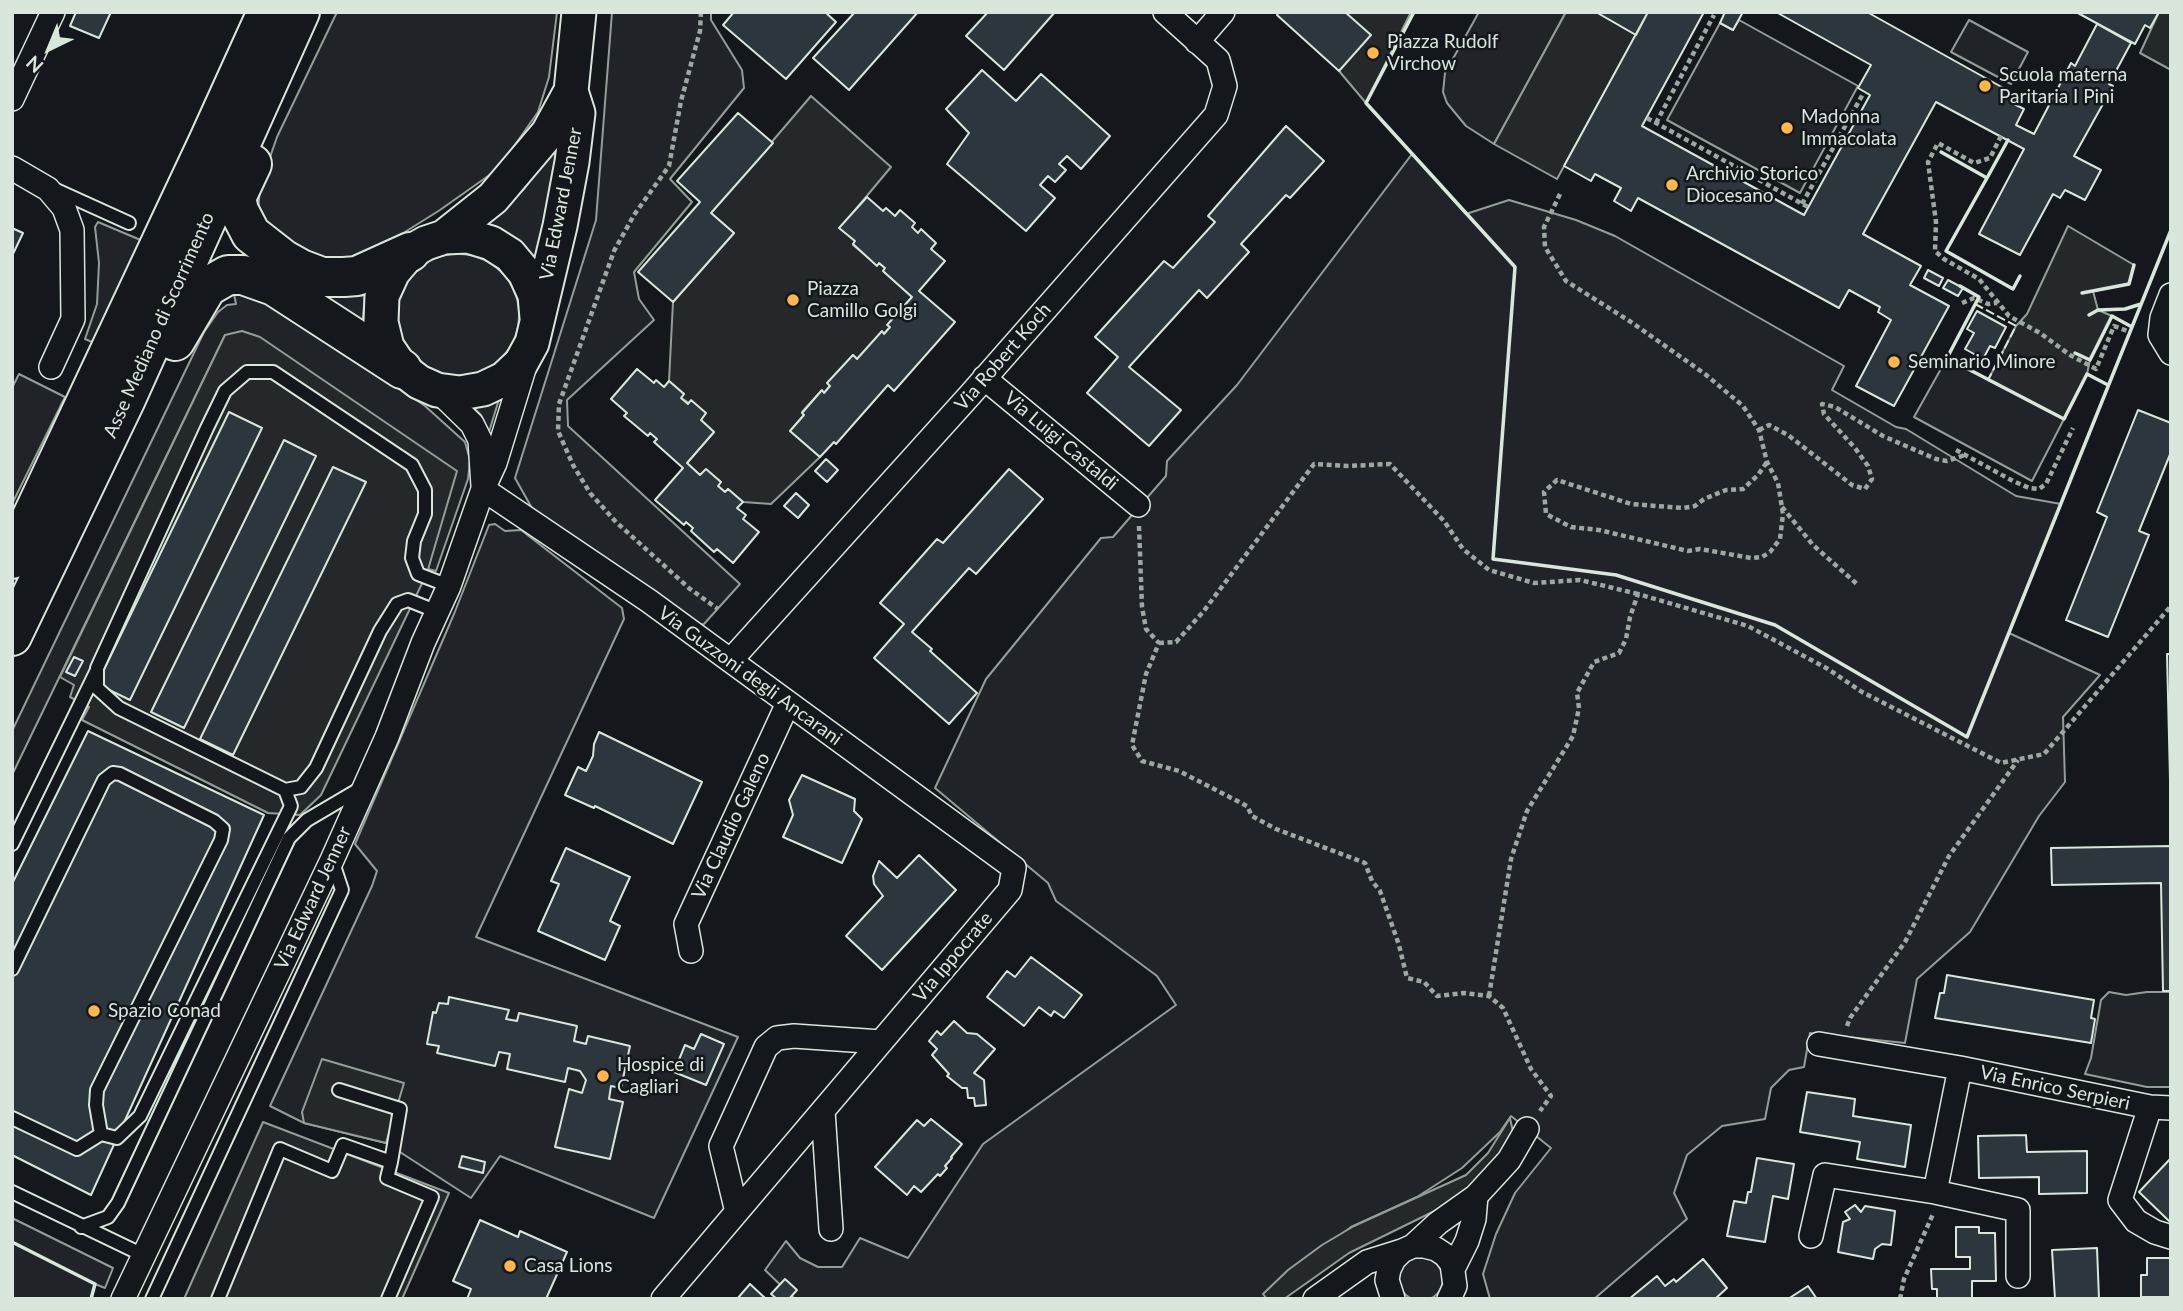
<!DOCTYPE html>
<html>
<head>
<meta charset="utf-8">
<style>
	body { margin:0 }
	#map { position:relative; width:2183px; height:1311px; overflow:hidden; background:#14181c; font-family:Lato,sans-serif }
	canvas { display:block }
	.frame { position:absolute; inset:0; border:14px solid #d8e6dc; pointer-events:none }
	.north { position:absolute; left:14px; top:14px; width:70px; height:70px; -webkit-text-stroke:5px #14181c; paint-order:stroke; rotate:223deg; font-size:19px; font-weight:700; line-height:28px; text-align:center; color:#d8e6dc }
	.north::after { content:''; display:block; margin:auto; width:24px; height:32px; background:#d8e6dc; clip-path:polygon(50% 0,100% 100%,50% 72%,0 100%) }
</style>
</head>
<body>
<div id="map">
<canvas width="2183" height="1311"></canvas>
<div class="frame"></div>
<div class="north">N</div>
</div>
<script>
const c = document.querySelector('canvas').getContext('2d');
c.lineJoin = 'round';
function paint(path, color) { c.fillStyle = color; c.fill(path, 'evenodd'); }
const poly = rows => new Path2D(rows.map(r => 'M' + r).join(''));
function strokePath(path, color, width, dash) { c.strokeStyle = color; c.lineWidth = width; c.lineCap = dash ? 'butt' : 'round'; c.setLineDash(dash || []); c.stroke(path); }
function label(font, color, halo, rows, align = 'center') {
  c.font = font + ' Lato,sans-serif'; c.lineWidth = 5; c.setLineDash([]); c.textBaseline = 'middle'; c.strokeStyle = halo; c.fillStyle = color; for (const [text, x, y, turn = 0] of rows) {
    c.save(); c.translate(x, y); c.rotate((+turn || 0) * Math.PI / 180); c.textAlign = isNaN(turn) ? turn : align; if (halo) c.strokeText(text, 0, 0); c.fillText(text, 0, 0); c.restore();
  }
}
const green = poly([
	[337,12,557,12,549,77,538,112,498,169,440,210,381,247,342,261,315,260,286,243,258,214,260,186,277,137,337,12],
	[612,12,711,12,711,20,742,70,744,88,670,179,692,202,634,272,639,299,654,320,567,400,568,426,740,584,704,624,697,626,533,510,515,478,596,220,612,12],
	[1479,12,1566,12,1494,144,1466,126,1447,103,1443,92,1445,73,1479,12],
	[1739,20,1858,86,1800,193,1667,120,1720,23,1733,30,1739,20],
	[1969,20,2028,52,2011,84,1951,52,1969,20],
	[563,136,538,278,478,228,524,189,563,136],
	[1412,154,1466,214,1509,200,1576,220,1615,236,1844,366,1832,390,1896,427,1906,429,2016,496,2061,504,2009,633,2100,675,2063,717,2065,782,2039,816,1970,932,1917,979,1905,1043,1810,1033,1804,1067,1789,1070,1771,1088,1765,1119,1722,1126,1687,1155,1674,1193,1687,1219,1594,1299,1490,1299,1483,1274,1496,1234,1515,1193,1551,1148,1511,1116,1500,1132,1462,1168,1417,1197,1351,1227,1300,1266,1268,1299,795,1299,765,1270,786,1241,800,1258,818,1267,842,1267,860,1238,908,1258,983,1144,1176,1005,1157,976,1056,901,1048,883,935,788,986,679,1101,538,1113,537,1166,476,1167,461,1237,385,1412,154],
	[98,222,143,241,99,345,85,339,97,304,99,263,95,227,98,222],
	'397 315a61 61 0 1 1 122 0a61 61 0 1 1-122 0Z',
	[234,294,252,295,300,319,425,406,465,442,470,460,468,479,436,571,424,568,225,335,12,775,12,731,204,332,218,312,227,305,236,304,234,294],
	[316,294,340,296,365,294,362,329,316,294],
	[1947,358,2064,419,2032,481,1914,417,1947,358],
	[19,374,65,397,12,504,12,388,19,374],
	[500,396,489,432,481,415,472,406,500,396],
	[495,524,505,531,521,530,622,608,624,619,476,937,738,1037,654,1218,500,1156,471,1198,386,1143,304,1123,270,1106,372,886,377,871,355,844,454,614,489,525,495,524],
	[2109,992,2126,995,2147,992,2171,992,2171,1087,2147,1087,2085,1074,2091,1058,2101,1000,2109,992],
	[12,1218,113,1268,105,1288,95,1284,91,1299,12,1299,12,1218],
	'1399 1279a22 22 0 1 1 44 0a22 22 0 1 1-44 0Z'
]);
paint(green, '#202428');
strokePath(green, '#939e99', 2);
const parking = poly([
	[1345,12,1411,12,1366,103,1339,71,1345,12],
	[1566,12,1596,12,1636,35,1557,179,1494,144,1566,12],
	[2159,12,2171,12,2171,70,2140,53,2159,12],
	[811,96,891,167,840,228,855,241,853,245,877,265,879,263,885,268,883,271,912,297,888,325,890,327,884,334,882,332,857,359,853,355,828,383,830,386,824,393,821,391,802,412,804,415,790,431,820,457,771,504,743,502,728,489,725,492,718,486,721,482,706,470,700,475,687,463,714,432,701,420,706,413,681,398,684,394,669,381,673,302,734,233,711,213,811,96],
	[2068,226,2134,265,2129,284,2093,291,2098,310,2112,316,2090,360,2087,374,2064,419,1988,380,2016,326,2027,314,2068,226],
	[242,331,260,337,457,471,427,573,321,795,300,815,268,813,82,720,89,707,70,697,74,685,60,677,225,335,242,331],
	[322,1059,404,1083,386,1143,304,1123,302,1112,322,1059],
	[1510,1118,1515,1141,1457,1200,1349,1253,1284,1299,1267,1299,1263,1294,1288,1270,1322,1245,1354,1226,1466,1175,1488,1153,1510,1118],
	[263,1122,449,1193,402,1299,184,1299,263,1122]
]);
paint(parking, '#24282b');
strokePath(parking, '#939e99', 2);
const building = poly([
	[76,12,111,12,99,38,70,26,76,12],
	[734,12,825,12,836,22,786,79,723,25,734,12],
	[855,12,918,12,849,90,813,58,855,12],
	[988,12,1055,12,1004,70,966,36,988,12],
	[1279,12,1345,12,1371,35,1339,71,1277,15,1279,12],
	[1596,12,1648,12,1636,35,1596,12],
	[1648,12,1704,12,1642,126,1804,215,1870,95,1858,88,1871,65,1776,12,1867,12,2016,95,2012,103,2024,109,2016,125,2034,134,2071,63,2075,66,2097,24,2131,43,2109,84,2113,86,2074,156,2101,170,2085,200,2065,190,2060,198,2053,194,2020,255,1979,234,2024,149,1936,102,1863,234,1921,266,1910,285,1949,306,1894,406,1856,386,1891,320,1878,312,1880,307,1849,290,1839,308,1638,198,1631,211,1614,201,1621,188,1595,174,1591,181,1564,166,1648,12],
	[1725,12,1743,12,1733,30,1720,23,1725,12],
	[2076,12,2159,12,2150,28,2145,25,2135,44,2076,12],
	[982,70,1016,101,1041,74,1110,136,1081,169,1067,156,1059,164,1066,170,1055,182,1048,176,1040,185,1055,198,1026,231,947,164,969,133,946,109,982,70],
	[738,113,773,143,711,213,734,233,673,302,638,272,700,202,677,181,738,113],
	[1286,126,1324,161,1290,198,1286,195,1241,244,1249,252,1207,298,1199,290,1129,367,1181,410,1149,446,1087,393,1118,357,1095,337,1164,261,1173,268,1215,222,1208,216,1286,126],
	[867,197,883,211,886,208,895,216,900,210,915,223,912,227,918,233,921,229,936,243,931,249,945,261,919,291,955,322,894,391,888,385,836,444,834,442,820,457,790,431,804,415,802,413,822,390,824,393,830,386,827,383,853,355,857,359,882,331,884,334,890,327,887,325,912,297,883,271,885,268,879,263,877,266,853,244,855,241,839,228,867,197],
	[12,228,23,233,12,256,12,228],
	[1928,270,1943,278,1939,286,1924,278,1928,270],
	[1948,280,1963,288,1958,296,1943,288,1948,280],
	[1977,311,2006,327,1995,348,1990,346,1983,359,1965,349,1974,333,1967,329,1977,311],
	[637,369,654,383,656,380,664,387,669,381,684,394,681,398,688,404,691,400,706,413,701,420,714,432,687,463,700,475,706,469,721,482,718,486,725,492,728,489,743,502,737,508,746,515,743,519,759,532,733,563,717,549,714,552,691,531,693,528,686,522,684,525,655,500,683,468,654,442,657,439,650,433,648,436,624,416,627,413,611,399,637,369],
	[2138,410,2171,423,2171,452,2139,531,2149,535,2108,637,2066,620,2107,517,2097,512,2138,410],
	[229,412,262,428,130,700,97,684,229,412],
	[284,440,316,456,184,728,151,712,284,440],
	[826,459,838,470,827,482,815,471,826,459],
	[333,467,366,482,233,755,200,739,333,467],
	[1009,469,1043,499,976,574,969,568,912,632,932,649,930,651,977,693,949,724,874,658,904,624,880,603,937,539,943,543,1009,469],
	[796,493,809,505,798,518,784,506,796,493],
	[2167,654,2171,654,2171,821,2167,654],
	[74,657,83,661,75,676,66,672,74,657],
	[88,731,264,815,91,1195,12,1155,12,884,88,731],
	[599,732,702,782,673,844,595,806,594,808,565,795,578,767,586,771,593,756,594,744,599,732],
	[802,775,855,799,854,811,862,819,842,863,783,837,793,815,789,800,802,775],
	[2171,846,2171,991,2163,991,2161,883,2052,885,2051,848,2171,846],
	[566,848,630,877,610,921,620,926,605,960,538,931,559,884,551,881,566,848],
	[919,855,956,890,882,970,846,936,883,896,874,884,873,876,879,861,897,878,919,855],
	[1031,957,1082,995,1064,1018,1054,1011,1051,1016,1039,1007,1024,1026,987,997,1007,971,1015,977,1031,957],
	[1947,975,2094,1000,2091,1018,2095,1019,2091,1043,1935,1018,1940,993,1944,993,1947,975],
	[449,997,509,1010,506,1019,517,1021,519,1013,577,1026,574,1041,586,1044,588,1036,630,1046,621,1088,611,1086,609,1099,623,1102,610,1159,555,1147,569,1089,582,1093,586,1080,580,1071,568,1068,565,1082,507,1069,510,1054,499,1052,495,1066,437,1053,439,1046,427,1044,433,1012,436,1013,439,1003,448,1004,449,997],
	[954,1021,967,1033,977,1034,995,1049,974,1073,984,1080,986,1105,975,1106,974,1098,968,1098,967,1088,962,1088,947,1076,949,1074,932,1055,937,1049,929,1041,937,1031,941,1035,954,1021],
	[701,1034,724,1044,706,1085,674,1072,685,1045,694,1049,701,1034],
	[1807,1092,1855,1099,1853,1116,1911,1125,1905,1167,1857,1159,1860,1142,1800,1132,1807,1092],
	[931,1119,962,1144,951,1157,952,1158,945,1166,947,1168,940,1176,938,1174,921,1192,914,1186,907,1195,875,1167,917,1120,924,1126,931,1119],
	[2026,1135,2027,1152,2087,1151,2087,1193,2039,1194,2039,1177,1979,1178,1978,1136,2026,1135],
	[462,1156,485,1162,483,1173,459,1167,462,1156],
	[1757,1158,1794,1164,1788,1199,1773,1196,1765,1242,1727,1236,1734,1201,1746,1203,1748,1192,1751,1192,1757,1158],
	[2171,1158,2171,1219,2169,1221,2139,1192,2171,1158],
	[1855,1205,1861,1212,1865,1206,1895,1211,1891,1245,1882,1244,1875,1249,1873,1259,1838,1252,1843,1222,1850,1219,1845,1212,1855,1205],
	[480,1220,518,1237,520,1231,567,1252,546,1299,467,1299,471,1289,453,1281,480,1220],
	[1956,1227,1979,1227,1979,1233,1995,1233,1996,1281,1972,1281,1972,1299,1937,1299,1937,1289,1932,1289,1931,1269,1970,1269,1970,1257,1956,1257,1956,1227],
	[2097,1248,2099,1299,2055,1299,2052,1250,2097,1248],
	[2147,1258,2171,1258,2171,1297,2141,1297,2141,1275,2147,1275,2147,1258],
	[1703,1259,1727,1288,1715,1299,1629,1299,1657,1276,1665,1286,1674,1279,1676,1282,1703,1259],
	[785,1279,797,1290,789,1299,777,1299,771,1294,785,1279],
	[750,1284,766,1299,737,1299,750,1284],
	[1808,1286,1817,1299,1788,1299,1808,1286]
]);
paint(building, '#2c363c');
strokePath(building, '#d8e6dc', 2);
const lane = poly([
	[54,189,129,223],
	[438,612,408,600,397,604,380,631,316,768,301,787,285,790,119,708,97,688,97,668,207,428,225,391,247,372,273,372,412,465,425,490,425,514,414,541,412,558,418,574,449,586],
	[12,844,96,672],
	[12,969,104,780,113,773,120,774,214,821,223,829,221,840,97,1090,96,1105,101,1134],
	[339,1090,400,1109,391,1162],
	[12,1118,77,1149,101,1134,117,1138,140,1116,291,806,285,790],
	[12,1192,143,1255],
	[81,1227,108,1217,118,1203,289,838,307,820,363,787],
	[152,1299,342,890,332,860],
	[218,1299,280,1149,332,1171,343,1145,391,1162,387,1178,432,1197,388,1299]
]);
const street = poly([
	[1197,42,1223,12],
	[12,99,53,12],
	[12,168,48,189,64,208,72,230,73,319,51,367],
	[2171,295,2162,318,2160,335,2171,353],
	[984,378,1138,505],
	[437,390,472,424,480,440,483,486],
	[483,489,649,601,1014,868,1010,890,663,1299],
	[731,660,970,395,1216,115,1225,86,1218,60,1165,12],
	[691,951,686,924,788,703],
	[1819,1044,1960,1068,2150,1107,2171,1108],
	[2150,1107,2120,1200,2136,1221,2155,1232,2171,1237],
	[823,1111,831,1229],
	[1935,1192,1960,1068],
	[737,1212,721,1146,766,1047,777,1038,794,1036,881,1042],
	[1811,1236,1825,1175,1935,1192,2018,1210,2018,1276],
	[1413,1246,1438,1223,1476,1196,1509,1160,1527,1129],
	[1453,1269,1467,1241,1474,1219,1476,1196],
	[123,1299,332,860,387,737,423,643,449,586,483,489,495,463,527,359],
	[1315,1299,1367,1262,1402,1251],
	[1393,1299,1387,1280,1389,1269,1394,1259,1402,1251,1413,1246,1424,1246,1436,1249,1445,1255,1452,1264,1455,1286,1449,1299]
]);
const secondary = poly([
	[444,237,493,198,548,133,571,91,579,12],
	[537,318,535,295,525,273,510,255,491,243,468,236,444,237,426,243,410,252,393,272,382,296,381,322,387,347,402,369,419,382,437,390,460,393,483,389,504,379,521,363,532,343,560,226,572,162,578,113,571,91]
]);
const highway = poly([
	[252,164,236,198,239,211,251,234,283,259,301,269,322,277,344,277,357,276,410,252],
	[175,341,207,287,228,275,243,275,274,286,402,369],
	[12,559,208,142,267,12],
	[12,636,126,399,300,12]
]);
strokePath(lane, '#d8e6dc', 16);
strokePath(street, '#d8e6dc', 26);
strokePath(secondary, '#d8e6dc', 37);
strokePath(highway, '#d8e6dc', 42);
strokePath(poly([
	[701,12,700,31,681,101,669,166,634,215,614,251,559,404,558,431,573,465,590,493,616,522,690,589,718,609],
	[1647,118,1808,207],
	[1656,123,1714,15],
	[2001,136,1990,158,1974,163,1938,143,1928,162,1936,222,1935,251,1944,259,1979,279,2009,316,2040,333,2070,355,2096,369,2114,326,2130,332],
	[1560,194,1544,227,1545,247,1566,281,1631,322,1705,374,1743,406,1759,430,1767,462,1778,483,1783,514,1780,539,1770,552,1762,557,1751,558,1700,549,1688,551,1599,530,1571,527,1546,514,1544,492,1557,480,1631,504,1683,508,1695,506,1704,499,1726,490,1743,489,1758,475,1767,462],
	[1802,204,1864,92],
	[1962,303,1974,298,1988,304,1997,303],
	[1759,430,1769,425,1788,435,1852,485,1865,489,1872,479,1868,466,1855,448,1824,414,1822,404,1835,407,1883,436,1936,459,1947,461,1965,455],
	[1956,450,2013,481,2029,488,2039,489,2046,484,2073,428],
	[1782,507,1813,545,1858,585],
	[1139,526,1142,607,1146,629,1159,643,1146,674,1132,745,1142,761,1179,771,1247,806,1252,816,1276,829,1365,863,1372,881,1380,891,1399,945,1407,978,1424,982,1437,996,1464,993,1489,996,1503,1008,1531,1069,1551,1096,1540,1111],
	[1159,643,1176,642,1203,612,1314,464,1348,466,1390,464,1444,521,1463,549,1489,570,1534,583,1580,580,1638,594],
	[1489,996,1511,859,1527,811,1573,736,1579,708,1577,693,1594,662,1619,653,1626,639,1630,617,1638,594,1748,626,1828,669,1862,692,2001,763,2044,754,2171,606],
	[1847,1026,1850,1018,1905,942,1949,856,2018,760],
	[1900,1299,1904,1279,1933,1214]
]), '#9da8a2', 4.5, [5, 3.5]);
strokePath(lane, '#14181c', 12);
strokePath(street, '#14181c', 23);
strokePath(secondary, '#14181c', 33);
strokePath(highway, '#14181c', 38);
strokePath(poly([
	[1975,304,2016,326,1988,380]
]), '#d8e6dc', 2, [9, 3.5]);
strokePath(poly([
	[1414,12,1366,103,1515,267,1493,559,1616,575,1775,625,1967,737,2171,230],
	[1941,152,1987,178,1946,251,2013,289,2020,276],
	[1987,178,2008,140],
	[1960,286,1979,297,1947,358,2064,419,2087,374,2108,385],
	[2082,293,2129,284,2134,265],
	[2089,315,2098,310,2125,309,2141,304],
	[2075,353,2090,360,2112,316,2132,327],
	[12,1242,95,1284,91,1299]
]), '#d8e6dc', 3.5);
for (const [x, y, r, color] of [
	[1373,53,7,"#ffb74d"],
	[1985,86,7,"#ffb74d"],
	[1787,128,7,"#ffb74d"],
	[1672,185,7,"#ffb74d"],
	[793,300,7,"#ffb74d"],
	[1894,362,7,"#ffb74d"],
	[94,1011,7,"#ffb74d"],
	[603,1076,7,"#ffb74d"],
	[510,1266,7,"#ffb74d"]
]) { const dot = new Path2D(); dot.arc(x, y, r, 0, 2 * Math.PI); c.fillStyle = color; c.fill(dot); strokePath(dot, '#14181c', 2.5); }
label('19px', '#d8e6dc', '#14181c', [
	["Piazza Rudolf",1387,42],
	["Virchow",1387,64],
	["Scuola materna",1999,75],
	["Paritaria I Pini",1999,97],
	["Madonna",1801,117],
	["Immacolata",1801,139],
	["Archivio Storico",1686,174],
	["Diocesano",1686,196],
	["Piazza",807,289],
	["Camillo Golgi",807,311],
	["Seminario Minore",1908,362],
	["Spazio Conad",108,1011],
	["Hospice di",617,1065],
	["Cagliari",617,1087],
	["Casa Lions",524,1266]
], 'left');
label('19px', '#d8e6dc', '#14181c', [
	["Via Edward Jenner",561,204,-79],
	["Asse Mediano di Scorrimento",159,325,-66],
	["Via Robert Koch",1003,357,-49],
	["Via Luigi Castaldi",1061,441,40],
	["Via Guzzoni degli Ancarani",750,676,36],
	["Via Claudio Galeno",731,826,-65],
	["Via Edward Jenner",313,898,-65],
	["Via Ippocrate",953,957,-50],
	["Via Enrico Serpieri",2055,1088,12]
]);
</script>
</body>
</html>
